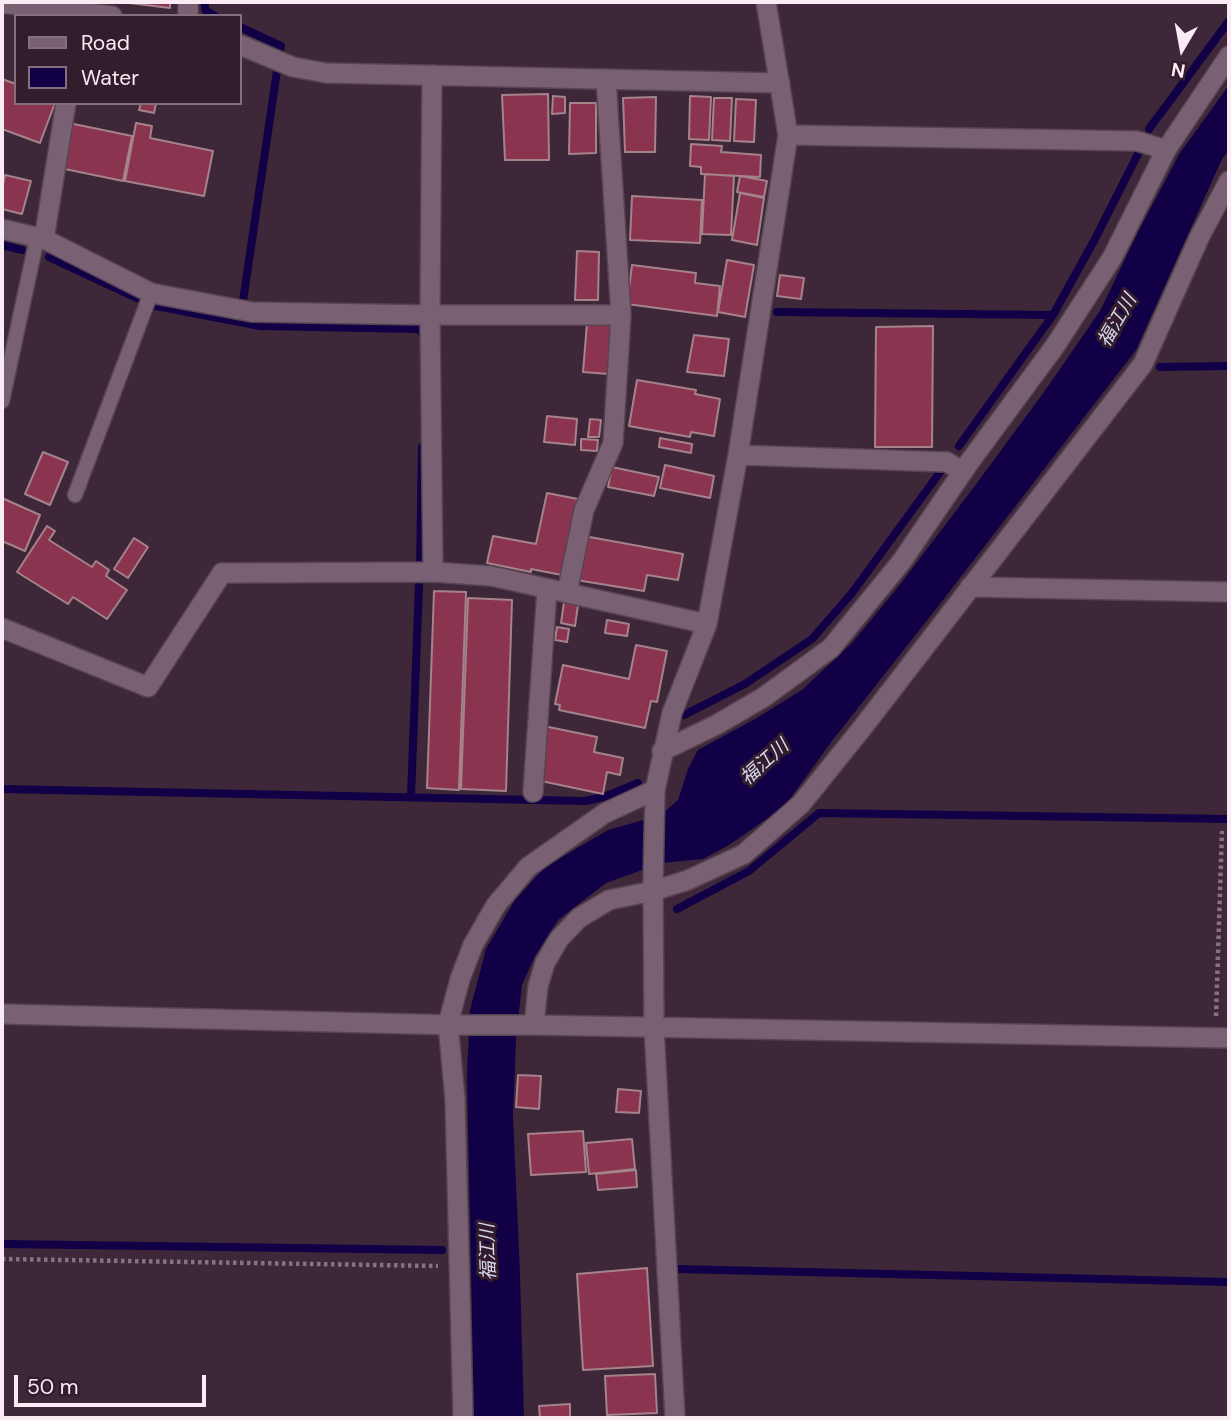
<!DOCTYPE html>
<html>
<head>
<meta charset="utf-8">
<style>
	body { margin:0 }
	#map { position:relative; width:1231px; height:1420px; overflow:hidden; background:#3d2738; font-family:"DM Sans",sans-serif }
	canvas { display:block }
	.frame { position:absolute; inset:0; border:4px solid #faebf5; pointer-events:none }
	.legend { position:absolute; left:14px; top:14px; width:228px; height:91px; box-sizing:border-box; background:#331d2d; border:2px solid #836f7d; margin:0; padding:9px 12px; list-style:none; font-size:21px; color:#faebf5 }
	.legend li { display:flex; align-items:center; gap:14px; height:35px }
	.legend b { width:35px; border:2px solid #836f7d }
	.north { position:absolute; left:1147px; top:14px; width:70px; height:70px; -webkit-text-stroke:5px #331d2d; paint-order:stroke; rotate:190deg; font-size:19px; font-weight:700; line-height:28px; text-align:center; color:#faebf5 }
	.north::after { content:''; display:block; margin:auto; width:24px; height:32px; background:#faebf5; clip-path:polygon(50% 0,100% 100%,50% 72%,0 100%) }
	.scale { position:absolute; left:14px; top:1375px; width:192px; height:32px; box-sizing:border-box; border:4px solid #faebf5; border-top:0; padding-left:9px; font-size:21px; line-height:24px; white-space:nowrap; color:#faebf5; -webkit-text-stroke:5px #331d2d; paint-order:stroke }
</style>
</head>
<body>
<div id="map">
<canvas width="1231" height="1420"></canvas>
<div class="frame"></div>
<ul class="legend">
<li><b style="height:9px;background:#796072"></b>Road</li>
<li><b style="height:19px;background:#110046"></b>Water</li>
</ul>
<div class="north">N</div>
<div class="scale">50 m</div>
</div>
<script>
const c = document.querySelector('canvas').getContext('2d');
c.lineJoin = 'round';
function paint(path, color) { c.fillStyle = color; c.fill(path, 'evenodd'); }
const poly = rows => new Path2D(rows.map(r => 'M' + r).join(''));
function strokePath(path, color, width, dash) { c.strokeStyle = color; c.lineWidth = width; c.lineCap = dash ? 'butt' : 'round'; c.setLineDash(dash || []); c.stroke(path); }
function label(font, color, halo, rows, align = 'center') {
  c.font = font + ' "DM Sans","Noto Sans JP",sans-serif'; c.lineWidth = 6; c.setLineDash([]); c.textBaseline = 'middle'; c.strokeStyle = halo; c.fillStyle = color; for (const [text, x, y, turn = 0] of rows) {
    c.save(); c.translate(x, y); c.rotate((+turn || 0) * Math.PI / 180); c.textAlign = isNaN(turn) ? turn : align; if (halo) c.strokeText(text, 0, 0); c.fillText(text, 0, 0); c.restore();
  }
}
paint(poly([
	[1229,85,1229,150,1222,159,1136,350,936,609,832,741,784,807,729,845,703,859,661,863,606,883,558,920,535,956,522,985,516,1039,513,1116,520,1274,524,1418,474,1418,467,1073,470,1010,486,949,515,900,545,867,608,830,661,815,678,800,688,769,698,750,755,719,802,690,852,643,899,586,974,487,1044,392,1100,311,1139,230,1180,153]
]), '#110046');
strokePath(poly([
	[204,2,206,11,215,16],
	[240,27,281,46,280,51],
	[1149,129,1229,21],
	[2,245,22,250],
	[49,257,137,298],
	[243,301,277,71],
	[156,306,260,326,418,329,425,336,425,340],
	[777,312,1053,315],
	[1160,367,1229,366],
	[959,446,1053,315,1095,239,1140,150],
	[420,564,422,447],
	[684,715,745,684,812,639,852,593,943,468],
	[2,789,585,801,604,797,638,783],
	[411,797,419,585],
	[677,909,749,871,819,813,1229,819],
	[2,1244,442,1250],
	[677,1269,1229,1282]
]), '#110046', 8);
const building = poly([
	[129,2,170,2,170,8,129,3,129,2],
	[2,79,16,84,16,103,55,103,40,143,2,129,2,79],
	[548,94,549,160,505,160,502,95,548,94],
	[553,96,565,97,565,113,552,114,553,96],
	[690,96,711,97,709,140,689,139,690,96],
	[656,97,655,152,625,152,623,98,656,97],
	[714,98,732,98,730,141,712,140,714,98],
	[736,99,756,100,754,142,734,141,736,99],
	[141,103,156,103,154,113,139,110,141,103],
	[570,103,596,103,596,153,569,154,570,103],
	[69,123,132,136,123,181,60,168,69,123],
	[136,123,152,126,150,138,213,151,204,196,125,181,136,123],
	[691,144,722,146,721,152,761,155,760,177,701,174,701,167,690,166,691,144],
	[705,174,734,176,731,235,702,234,705,174],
	[5,175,31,181,22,214,2,209,2,188,5,175],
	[740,176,767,181,764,197,737,192,740,176],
	[740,193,764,198,757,245,732,240,740,193],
	[632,196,702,200,700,243,630,240,632,196],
	[577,251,599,252,598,300,575,300,577,251],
	[727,260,754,265,745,317,718,312,727,260],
	[632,265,696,273,695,283,720,286,717,316,627,304,632,265],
	[780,275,804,278,801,299,777,296,780,275],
	[587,323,612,325,608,374,583,372,587,323],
	[933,326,932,447,875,447,876,327,933,326],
	[694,335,729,339,724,376,687,372,694,335],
	[637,380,696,390,695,394,720,399,714,436,691,432,690,437,629,426,637,380],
	[547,416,577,419,575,445,544,442,547,416],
	[590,419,601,420,599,437,588,437,590,419],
	[660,438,692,444,691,453,659,447,660,438],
	[581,439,598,440,597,451,581,450,581,439],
	[43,452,68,462,50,505,25,494,43,452],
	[665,465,714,476,710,498,660,488,665,465],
	[612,467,659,477,654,496,608,487,612,467],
	[547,493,578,499,562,575,531,569,531,572,487,563,493,536,536,544,547,493],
	[2,498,40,515,25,551,2,541,2,498],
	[47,526,55,531,49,540,92,567,96,561,109,570,106,576,127,590,107,619,73,597,68,604,17,572,47,526],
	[584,536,683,554,678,580,647,575,644,591,576,580,584,536],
	[134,538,148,547,128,578,114,569,134,538],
	[434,591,466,592,459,790,427,788,434,591],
	[468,598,512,600,506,791,461,789,468,598],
	[564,602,578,605,575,626,561,623,564,602],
	[607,620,629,624,627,636,605,633,607,620],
	[557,627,569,629,567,642,555,640,557,627],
	[636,645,667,651,657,702,651,701,645,728,559,710,560,705,555,704,563,665,629,679,636,645],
	[544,726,597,737,594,752,623,758,620,775,607,772,603,794,541,781,544,726],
	[518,1075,541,1076,539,1109,516,1107,518,1075],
	[618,1089,641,1091,639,1113,616,1112,618,1089],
	[583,1131,586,1172,531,1175,528,1134,583,1131],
	[632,1139,635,1169,589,1174,586,1143,632,1139],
	[636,1170,637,1187,598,1190,596,1174,636,1170],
	[647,1268,653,1366,583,1370,577,1274,647,1268],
	[655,1374,657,1413,607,1415,605,1376,655,1374],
	[570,1404,570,1418,540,1418,539,1406,570,1404]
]);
paint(building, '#8b344f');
strokePath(building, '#a5838b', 2);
const service = poly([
	[2,401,37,238],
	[75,495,151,293]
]);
const minor = poly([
	[188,2,188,16],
	[2,3,112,16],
	[240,45,293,67,326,73,780,83],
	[432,75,430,315,433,572],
	[788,135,1137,141,1166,150],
	[2,229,44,239,151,293,252,312,430,315,621,315],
	[44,239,66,103],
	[738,455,947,462,963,472],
	[970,587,1229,592],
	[567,593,584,510,613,443,621,315,606,79],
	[2,628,148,687,222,573,433,572,491,576,707,624],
	[662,751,716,725,764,697,831,648,902,561,968,464,1055,346,1112,258,1166,150,1229,56],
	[533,792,547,589],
	[2,1014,455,1025,534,1025,1229,1038],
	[534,1025,538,986,545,963,559,939,579,918,609,900,653,891,688,880,744,854,801,804,863,727,1143,364,1199,238,1229,181],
	[463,1418,455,1099,448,1024,460,979,473,945,496,905,528,867,605,813,655,790],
	[675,1418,654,1027,653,885,655,790,672,713,707,624,738,455,788,135,766,2]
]);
strokePath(service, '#574452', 17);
strokePath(minor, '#574452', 22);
strokePath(poly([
	[1216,1016,1222,831],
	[2,1259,438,1266]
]), '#867381', 4.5, [3.5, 3.5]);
strokePath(service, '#796072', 14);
strokePath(minor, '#796072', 19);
label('italic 19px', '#d6d9ef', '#331d2d', [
	["福江川",1118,321,-60],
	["福江川",765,763,-42],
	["福江川",489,1252,-92]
]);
</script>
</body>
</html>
